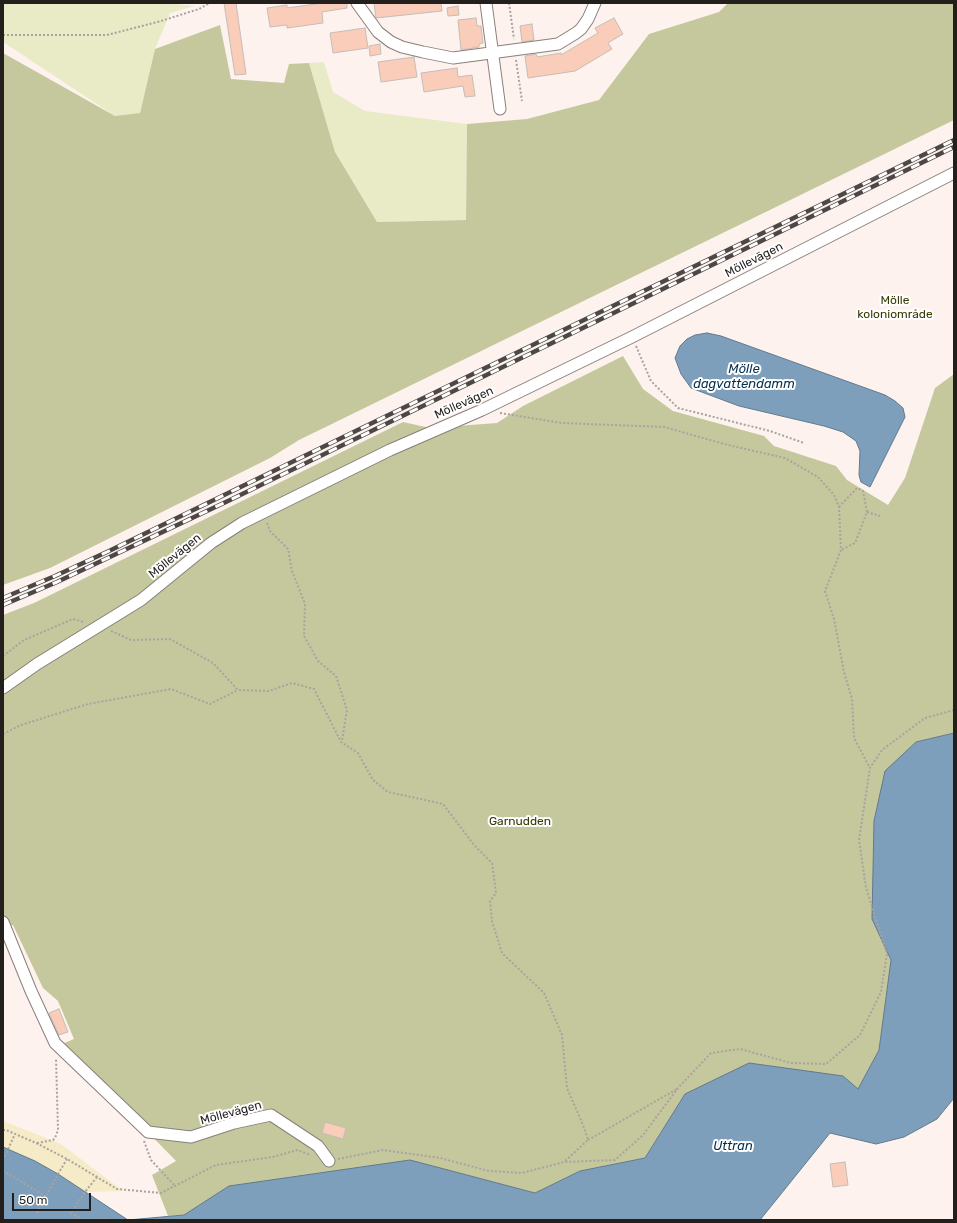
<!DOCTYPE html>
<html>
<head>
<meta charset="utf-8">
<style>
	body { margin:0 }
	#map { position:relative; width:957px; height:1223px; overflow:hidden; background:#fdf2ee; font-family:Rubik,sans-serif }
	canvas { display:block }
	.frame { position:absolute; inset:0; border:4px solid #231f1d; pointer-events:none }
	.scale { position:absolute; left:12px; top:1193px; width:79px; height:18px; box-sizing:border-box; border:2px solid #231f1d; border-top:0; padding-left:5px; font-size:12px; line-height:14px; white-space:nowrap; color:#231f1d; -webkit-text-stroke:3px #fff; paint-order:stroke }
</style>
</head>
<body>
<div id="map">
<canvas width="957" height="1223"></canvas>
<div class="frame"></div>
<div class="scale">50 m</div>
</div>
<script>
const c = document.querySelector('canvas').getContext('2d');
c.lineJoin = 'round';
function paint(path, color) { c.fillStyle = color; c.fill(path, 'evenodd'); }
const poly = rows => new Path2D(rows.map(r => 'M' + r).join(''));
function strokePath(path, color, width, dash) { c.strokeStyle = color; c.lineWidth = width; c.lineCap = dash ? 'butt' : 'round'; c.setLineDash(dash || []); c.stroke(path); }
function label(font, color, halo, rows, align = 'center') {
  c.font = font + ' Rubik,sans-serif'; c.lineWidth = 4; c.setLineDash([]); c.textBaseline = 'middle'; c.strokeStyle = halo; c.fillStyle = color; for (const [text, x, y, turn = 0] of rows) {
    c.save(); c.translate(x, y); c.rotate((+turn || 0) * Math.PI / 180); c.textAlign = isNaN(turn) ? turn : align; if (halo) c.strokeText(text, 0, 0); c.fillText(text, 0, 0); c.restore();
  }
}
paint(poly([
	[3,3,167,3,195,6,170,13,155,49,140,113,115,116,3,42],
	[324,62,333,92,365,111,467,124,466,220,377,222,335,152,309,63]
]), '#e8ebc6');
paint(poly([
	[728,3,954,3,954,120,299,440,270,458,50,568,3,585,3,53,115,116,140,113,155,49,220,25,231,79,284,83,289,64,309,63,335,152,377,222,466,220,467,124,527,119,599,100,649,34,719,12],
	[623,356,643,389,673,411,764,436,774,446,836,466,847,480,888,505,905,478,935,388,954,374,954,733,916,742,872,919,891,960,879,1050,858,1090,685,1094,645,1158,580,1171,535,1193,410,1161,205,1202,184,1215,168,1216,152,1175,176,1161,62,1044,74,1039,58,1001,43,988,13,925,3,928,3,615,34,603,403,422,430,428,497,423,523,406]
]), '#c5c89d');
paint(poly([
	[3,1121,61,1144,123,1191,85,1192,58,1174,3,1147]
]), '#f5ebc6');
const water = poly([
	[707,333,721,336,885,395,895,401,903,408,905,417,870,487,861,482,859,475,860,451,856,441,843,432,824,426,739,406,691,388,681,374,675,358,680,346,687,339,695,335,707,333],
	[954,733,954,1098,937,1119,904,1137,876,1144,830,1133,760,1220,3,1220,3,1147,35,1161,58,1174,128,1220,184,1215,229,1186,410,1160,535,1193,580,1171,645,1158,685,1094,749,1063,843,1076,858,1089,879,1050,891,960,872,919,874,821,885,771,916,742,954,733]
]);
paint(water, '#7d9fbc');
strokePath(water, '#62798c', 1);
const building = poly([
	[224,3,236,3,246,74,235,75,224,3],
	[323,3,347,3,347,8,322,12,323,23,287,28,287,25,270,27,267,8,287,5,287,8,323,3],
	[374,3,441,3,442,11,376,18,374,3],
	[458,6,459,15,448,16,447,8,458,6],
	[476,18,477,26,481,26,483,43,479,44,479,47,461,50,458,20,476,18],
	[614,18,623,34,608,43,612,49,575,71,528,78,525,56,536,54,537,57,561,53,561,55,598,33,595,28,614,18],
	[532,24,534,40,522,42,520,26,532,24],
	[365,28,368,48,333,53,330,33,365,28],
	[380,44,381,54,370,56,369,46,380,44],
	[414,57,417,77,381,82,378,62,414,57],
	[457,68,458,77,472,75,475,96,465,97,463,86,424,92,421,73,457,68],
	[59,1009,68,1032,59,1035,49,1013,59,1009],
	[325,1122,346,1128,343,1139,322,1133,325,1122],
	[845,1162,848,1185,833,1187,830,1164,845,1162]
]);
paint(building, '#f9cdb9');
strokePath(building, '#c6bcb7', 1);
const minor = poly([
	[357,3,378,32,391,42,402,47,423,52,453,58,558,44,576,33,581,29,588,19,595,3],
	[486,3,500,109],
	[3,688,37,664,141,600,211,543,242,523,390,450,482,410,632,337,954,173],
	[3,922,31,991,55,1043,148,1132,191,1137,234,1123,271,1115,318,1146,329,1161]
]);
strokePath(minor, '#897f7b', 13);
strokePath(poly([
	[509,3,514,39],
	[3,35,107,35,161,21,199,9,210,3],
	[516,60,522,101],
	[636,346,651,381,678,408,770,431,804,443],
	[500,413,562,423,664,427,728,445,785,458,818,477,834,495,839,507,841,550,825,591,834,619,844,672,852,699,854,738,870,768],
	[839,507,857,488,863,491,867,512,855,543,841,550],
	[867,512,880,516],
	[267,523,270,531,288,549,292,571,305,604,304,636,318,661,336,676,347,710,342,741],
	[111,631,131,640,170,639,213,663,238,690,269,691,292,683,314,689,341,742,358,753,373,780,388,792,443,804,474,845,492,863,496,893,490,901,492,921,502,953,544,993,562,1035,567,1088,583,1125,588,1140,565,1161],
	[3,656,24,640,73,619,84,622],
	[3,734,21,725,88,704,171,689,210,704,238,690],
	[3,1130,6,1130,36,1143,67,1159,117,1189,161,1193,216,1165,273,1157,297,1150,311,1155],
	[588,1140,677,1089],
	[144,1141,151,1160,175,1186],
	[37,1143,53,1140,55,1138,58,1130,56,1058],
	[338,1159,383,1150,440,1158,489,1171,522,1173,564,1162,615,1160,643,1135,678,1088,711,1053,740,1049,791,1063,826,1064,860,1035,881,992,887,954,866,888,859,840,870,768,882,750,925,718,954,710],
	[3,1160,15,1134],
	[3,1171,45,1196],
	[97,1177,85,1192,71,1213,83,1220,109,1219],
	[37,1213,58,1174,67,1159]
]), '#aaa29f', 2, [2, 2]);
strokePath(minor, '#fff', 11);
const rail = poly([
	[3,598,55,576,109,551,954,140],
	[3,605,57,582,228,501,954,147]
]);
strokePath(rail, '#4d4845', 4.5);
strokePath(rail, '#fff', 3, [9]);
label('12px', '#231f1d', '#fff', [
	["Möllevägen",754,260,-27],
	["Möllevägen",464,403,-24],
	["Möllevägen",175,556,-39],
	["Möllevägen",231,1113,-15]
]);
label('12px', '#383904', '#fff', [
	["Mölle",895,301],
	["koloniområde",895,315],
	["Garnudden",520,822]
]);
label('italic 13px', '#042f4d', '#fff', [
	["Mölle",744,369],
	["dagvattendamm",744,384],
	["Uttran",733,1146]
]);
</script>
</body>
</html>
